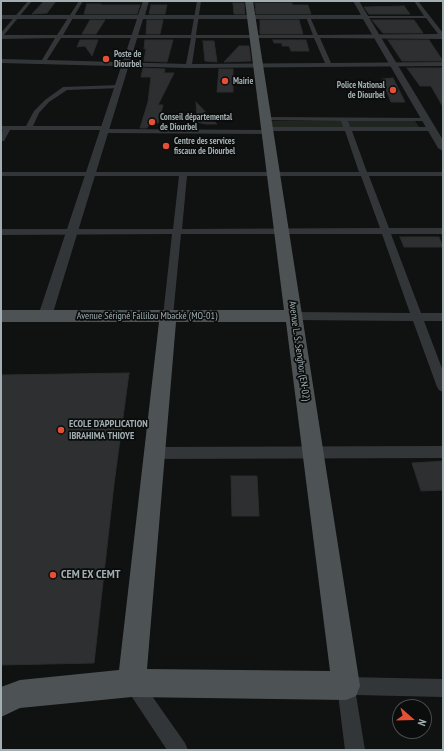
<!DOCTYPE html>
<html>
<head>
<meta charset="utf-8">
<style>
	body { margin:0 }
	#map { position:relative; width:444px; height:751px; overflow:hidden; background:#101111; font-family:"PT Sans Narrow",sans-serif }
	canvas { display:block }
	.frame { position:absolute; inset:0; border:2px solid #a2aeb1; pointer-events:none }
	.north { position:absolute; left:392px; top:699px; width:40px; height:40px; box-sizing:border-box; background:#0b0c0c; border:1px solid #474d4e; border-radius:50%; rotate:110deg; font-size:11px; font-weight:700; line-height:16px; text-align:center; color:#a2aeb1 }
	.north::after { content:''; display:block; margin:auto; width:14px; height:18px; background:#e44f35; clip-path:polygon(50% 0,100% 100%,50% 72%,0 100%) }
</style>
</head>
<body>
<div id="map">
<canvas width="444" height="751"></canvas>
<div class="frame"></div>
<div class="north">N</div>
</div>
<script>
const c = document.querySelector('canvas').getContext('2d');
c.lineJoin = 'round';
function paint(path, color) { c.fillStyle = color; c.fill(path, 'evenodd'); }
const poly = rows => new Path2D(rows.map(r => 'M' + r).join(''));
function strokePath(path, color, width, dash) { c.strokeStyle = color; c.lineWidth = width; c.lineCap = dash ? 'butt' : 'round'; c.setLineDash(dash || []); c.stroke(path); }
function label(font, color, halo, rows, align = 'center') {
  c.font = font + ' "PT Sans Narrow",sans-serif'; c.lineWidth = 3.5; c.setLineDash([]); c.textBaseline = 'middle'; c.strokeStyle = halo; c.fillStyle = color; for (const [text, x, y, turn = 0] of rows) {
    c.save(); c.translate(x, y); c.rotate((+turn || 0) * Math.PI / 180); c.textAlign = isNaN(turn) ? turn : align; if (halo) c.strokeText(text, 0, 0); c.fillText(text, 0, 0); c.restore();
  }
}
paint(poly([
	[270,121,415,121,419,127,271,127]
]), '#21251f');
const building = poly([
	[44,1,56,1,47,13,32,14,44,1],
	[233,3,244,3,245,14,234,14,233,3],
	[255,3,292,3,292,5,308,5,311,14,256,14,255,3],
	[87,4,101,4,101,5,140,5,137,14,84,14,87,4],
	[151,5,167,5,165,14,149,14,151,5],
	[404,6,410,14,369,14,364,7,404,6],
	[90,20,105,20,96,34,82,34,90,20],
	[147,20,163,20,160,34,146,34,147,20],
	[260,20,299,20,303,34,260,34,260,20],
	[372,20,414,20,423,33,383,33,372,20],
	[80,40,98,40,92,56,85,46,77,47,80,40],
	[145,40,173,40,167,62,144,61,146,48,144,49,145,40],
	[273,40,306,40,309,51,291,51,289,46,282,46,282,43,274,43,273,40],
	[388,40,429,40,443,61,402,61,388,40],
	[203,41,214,41,217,62,205,61,203,41],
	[239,46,249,46,251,61,224,62,239,46],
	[143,68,165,69,164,73,174,73,158,105,163,105,158,123,150,123,147,128,140,128,148,102,151,77,141,77,143,68],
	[407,68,443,68,443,107,431,86,420,86,407,68],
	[219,69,233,69,233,92,217,92,219,69],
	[393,78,405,102,391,102,382,79,393,78],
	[196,102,217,124,205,124,197,122,196,102],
	[400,237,439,237,443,247,404,247,400,237],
	[129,373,114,484,94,663,1,665,1,375,129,373],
	[443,461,443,490,421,491,412,463,443,461],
	[231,476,257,476,259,516,232,516,231,476]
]);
paint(building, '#2d2f30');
strokePath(building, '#2a2c2d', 1);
paint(poly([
	[28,1,32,1,4,35,57,35,79,1,83,1,63,35,191,35,197,1,201,1,196,35,313,35,306,17,308,16,310,17,318,35,438,34,426,18,366,18,364,17,366,16,424,16,414,1,418,1,443,33,443,39,320,38,331,63,443,62,443,66,189,68,1,63,1,59,42,60,55,38,1,39,1,33,28,1],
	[61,38,191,38,186,64,47,60,61,38],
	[196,38,314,38,325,63,192,64,196,38],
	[119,85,121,86,121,88,67,90,49,102,39,113,33,126,109,126,109,129,264,130,264,127,343,127,341,121,264,120,263,119,266,117,428,118,429,119,426,121,348,121,350,127,432,127,436,129,432,131,352,131,367,172,443,172,443,176,369,176,389,228,443,228,443,234,391,234,421,313,443,313,443,321,424,321,443,371,443,392,439,390,437,387,413,321,294,320,290,319,289,316,290,313,294,312,410,313,382,234,181,234,173,316,172,319,168,320,164,319,163,316,172,234,1,235,1,229,173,229,179,176,1,176,1,172,359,172,345,131,271,131,271,134,268,134,105,133,102,133,102,130,10,130,4,141,1,141,1,133,3,130,1,130,1,126,26,126,34,111,45,100,63,87,119,85],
	[187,176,361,176,380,228,182,229,187,176],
	[443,446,443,458,155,459,150,457,148,453,150,449,155,447,443,446],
	[134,676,140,679,185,743,188,750,167,750,128,691,125,685,128,679,134,676],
	[346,677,443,679,443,697,356,695,365,750,345,750,337,686,340,680,346,677]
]), '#333638');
paint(poly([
	[143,1,149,1,145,15,361,15,353,1,359,1,443,140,443,151,438,148,363,19,143,19,52,316,50,319,45,321,40,319,38,316,137,19,1,19,1,15,138,15,143,1]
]), '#333638');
paint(poly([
	[245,1,253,1,360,686,356,696,346,700,132,697,20,708,1,717,1,687,20,680,119,670,159,322,1,322,1,310,284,310,245,1],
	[176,322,286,322,330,671,147,669,176,322]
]), '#4d5355');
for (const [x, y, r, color] of [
	[106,59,4,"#e44f35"],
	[225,81,4,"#e44f35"],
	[393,90,4,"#e44f35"],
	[152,122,4,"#e44f35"],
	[166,146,4,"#e44f35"],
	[61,430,4,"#e44f35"],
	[53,575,4,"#e44f35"]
]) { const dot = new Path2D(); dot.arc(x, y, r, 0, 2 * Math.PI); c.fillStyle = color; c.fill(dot); strokePath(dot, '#0b0c0c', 1.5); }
label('bold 9px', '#a2aeb1', '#0b0c0c', [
	["Poste de",114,54],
	["Diourbel",114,64],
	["Mairie",233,81],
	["Police National",385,85,"right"],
	["de Diourbel",385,95,"right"],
	["Conseil départemental",160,117],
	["de Diourbel",160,127],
	["Centre des services",174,141],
	["fiscaux de Diourbel",174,151]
], 'left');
label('10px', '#a2aeb1', '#0b0c0c', [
	["Avenue Sérigné Fallilou Mbacké (MO-01)",147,316],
	["Avenue L. S. Senghor (EN-02)",299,351,82]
]);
label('bold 10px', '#a2aeb1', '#0b0c0c', [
	["ECOLE D'APPLICATION",69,424],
	["IBRAHIMA THIOYE",69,436]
], 'left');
label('bold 12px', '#a2aeb1', '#0b0c0c', [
	["CEM EX CEMT",61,575]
], 'left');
</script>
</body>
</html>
